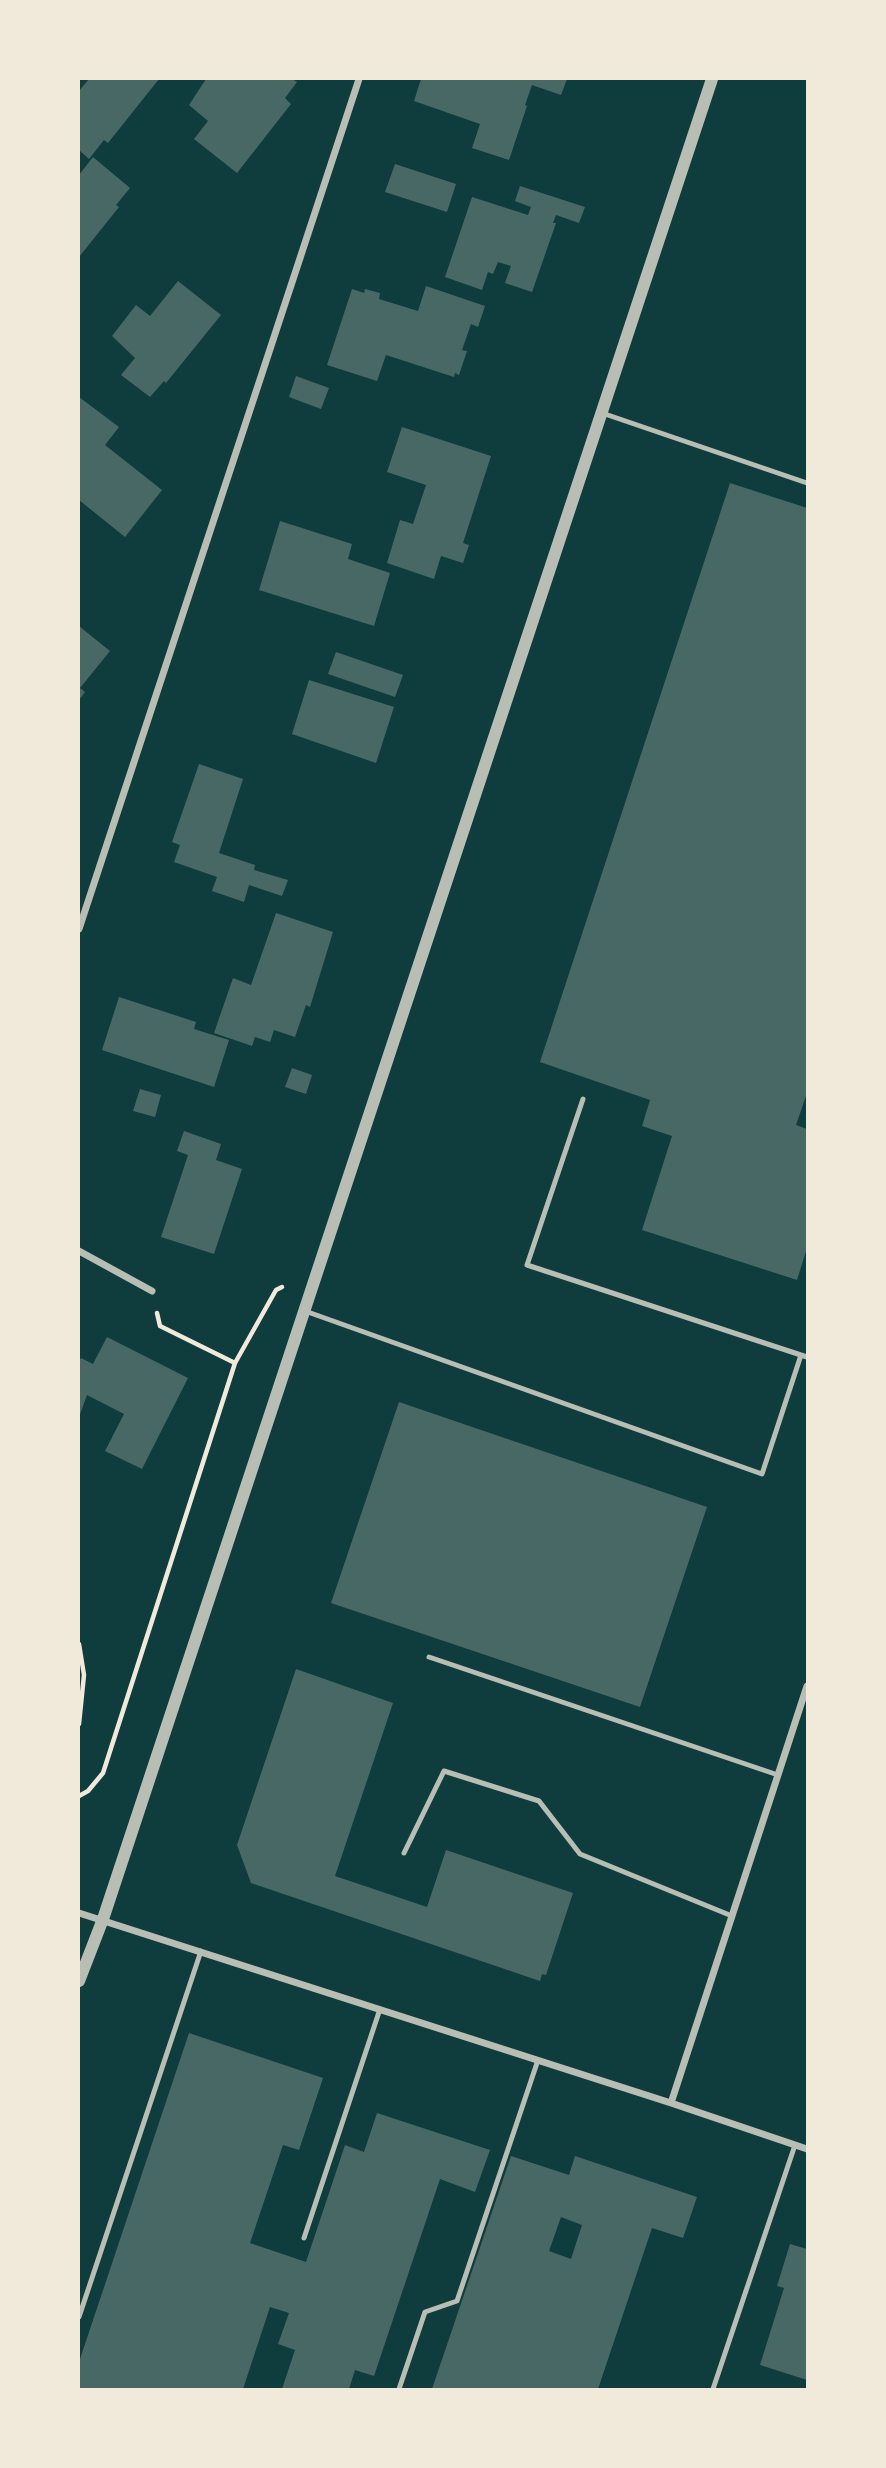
<!DOCTYPE html>
<html>
<head>
<meta charset="utf-8">
<style>
	body { margin:0 }
	#map { position:relative; width:886px; height:2468px; overflow:hidden; background:#0f3d3e; font-family:Commissioner,sans-serif }
	canvas { display:block }
	.frame { position:absolute; inset:0; border:80px solid #f1e9da; pointer-events:none }
</style>
</head>
<body>
<div id="map">
<canvas width="886" height="2468"></canvas>
<div class="frame"></div>
</div>
<script>
const c = document.querySelector('canvas').getContext('2d');
c.lineJoin = 'round';
function paint(path, color) { c.fillStyle = color; c.fill(path, 'evenodd'); }
const poly = rows => new Path2D(rows.map(r => 'M' + r).join(''));
function strokePath(path, color, width, dash) { c.strokeStyle = color; c.lineWidth = width; c.lineCap = dash ? 'butt' : 'round'; c.setLineDash(dash || []); c.stroke(path); }
paint(poly([
	[89,79,159,79,108,143,104,140,89,159,79,150,79,91],
	[206,79,292,79,297,82,285,98,291,104,237,173,194,139,208,121,189,105],
	[421,79,567,79,561,95,532,85,525,105,527,106,509,160,472,148,480,124,414,101],
	[93,157,130,188,116,205,119,207,79,257,79,175],
	[395,164,456,184,447,212,385,192],
	[520,186,585,207,579,223,556,215,553,223,556,223,532,292,505,283,511,266,498,262,493,274,488,272,482,290,445,277,472,197,528,215,531,207,515,201],
	[178,281,221,315,166,383,164,381,150,397,121,375,135,358,112,336,136,305,150,316],
	[426,286,485,306,478,327,471,324,462,350,467,351,459,375,455,373,454,377,386,355,377,381,327,365,352,289,364,293,365,289,380,293,379,299,418,311],
	[296,376,329,388,321,409,289,397],
	[79,397,119,427,105,445,162,490,125,537,79,500],
	[402,427,491,456,463,543,469,545,463,563,441,556,434,579,387,563,400,520,413,524,426,485,387,472],
	[730,483,807,508,807,1093,796,1125,807,1129,807,1248,797,1280,642,1230,672,1136,642,1126,650,1100,540,1062],
	[280,521,352,544,348,559,390,573,374,626,259,590],
	[79,626,110,651,80,688,85,692,79,700],
	[336,652,403,675,395,697,328,674],
	[309,680,394,707,376,763,292,734],
	[199,764,243,779,219,853,255,865,254,870,288,880,282,896,249,885,244,902,212,891,217,877,174,862,180,845,172,842],
	[276,913,333,932,310,1007,306,1005,295,1037,274,1030,270,1042,255,1037,252,1046,214,1033,233,978,251,985],
	[119,997,196,1022,194,1029,229,1040,214,1087,102,1050],
	[292,1068,312,1075,306,1094,285,1087],
	[140,1089,161,1095,155,1117,133,1111],
	[184,1131,221,1144,216,1160,242,1169,214,1254,161,1237,188,1155,177,1151],
	[107,1337,188,1378,142,1469,105,1451,124,1414,87,1395,79,1417,79,1361,81,1358,93,1364],
	[399,1402,707,1507,640,1707,331,1603],
	[296,1669,393,1703,335,1876,427,1907,446,1850,573,1893,546,1975,542,1974,540,1981,251,1883,237,1845],
	[189,2033,323,2078,299,2150,283,2145,250,2243,306,2262,345,2145,364,2152,377,2113,490,2150,475,2192,440,2179,374,2376,355,2370,349,2389,282,2389,295,2350,278,2344,289,2313,270,2307,243,2389,79,2389,79,2362],
	[511,2156,569,2175,575,2156,697,2197,683,2238,652,2228,598,2389,432,2389],
	[561,2217,582,2225,571,2259,549,2251],
	[790,2244,807,2249,807,2380,760,2365,784,2288,777,2286]
]), '#486865');
strokePath(poly([
	[157,1313,160,1326,235,1363],
	[79,1644,84,1675,79,1724],
	[79,1796,88,1791,103,1773,235,1363,276,1290,282,1287]
]), '#f1e9da', 4.5);
strokePath(poly([
	[602,413,807,483],
	[583,1099,527,1265,807,1357],
	[305,1311,762,1474,801,1355],
	[429,1657,778,1775],
	[404,1853,444,1771,539,1801,580,1854,732,1916],
	[304,2238,380,2009],
	[79,2317,201,1951],
	[399,2389,425,2312,457,2301,538,2060],
	[713,2389,795,2145]
]), '#b8beb3', 5);
strokePath(poly([
	[79,929,359,79],
	[79,1251,152,1291],
	[79,1913,671,2103,807,2149],
	[671,2103,807,1686]
]), '#b8beb3', 7);
strokePath(poly([
	[79,1981,103,1919,712,79]
]), '#b8beb3', 12);
</script>
</body>
</html>
